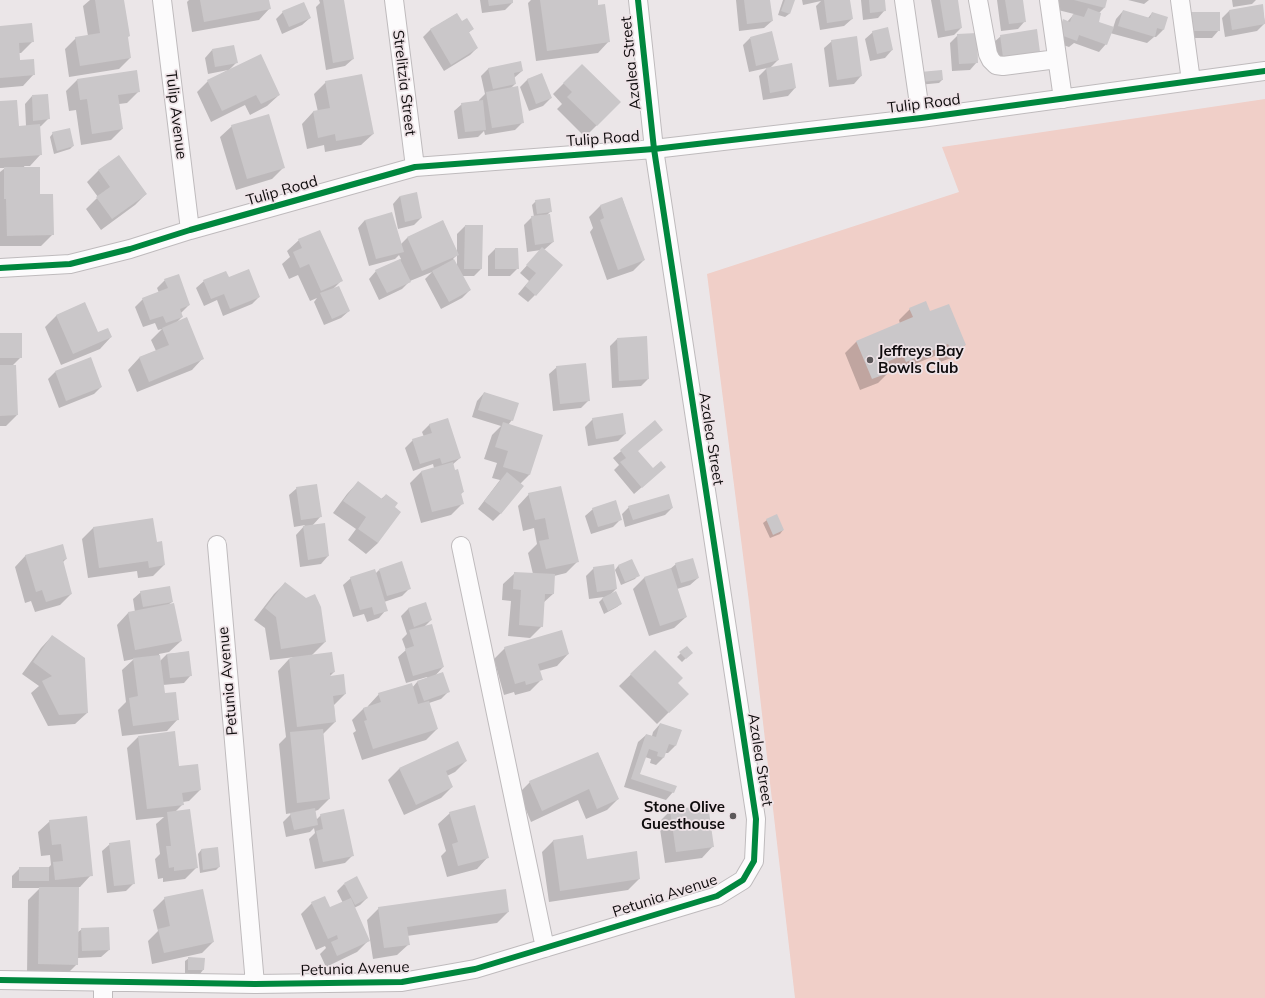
<!DOCTYPE html>
<html>
<head>
<meta charset="utf-8">
<style>
	body { margin:0 }
	canvas { display:block; background:#ebe6e8 }
</style>
</head>
<body>
<canvas width="1265" height="998"></canvas>
<script>
const c = document.querySelector('canvas').getContext('2d');
c.lineJoin = 'round';
function paint(path, color) { c.fillStyle = color; c.fill(path, 'evenodd'); }
const poly = rows => new Path2D(rows.map(r => 'M' + r).join(''));
function strokePath(path, color, width, dash) { c.strokeStyle = color; c.lineWidth = width; c.lineCap = dash ? 'butt' : 'round'; c.setLineDash(dash || []); c.stroke(path); }
function label(font, color, halo, rows, align = 'center') {
  c.font = font + ' Mulish,sans-serif'; c.lineWidth = 3.5; c.setLineDash([]); c.textBaseline = 'middle'; c.strokeStyle = halo; c.fillStyle = color; for (const [text, x, y, turn = 0] of rows) {
    c.save(); c.translate(x, y); c.rotate((+turn || 0) * Math.PI / 180); c.textAlign = isNaN(turn) ? turn : align; if (halo) c.strokeText(text, 0, 0); c.fillText(text, 0, 0); c.restore();
  }
}
paint(poly([
	[1265,99,1265,998,795,998,749,602,707,274,959,192,942,147]
]), '#f0cfc8');
paint(poly([
	[90,0,123,0,130,58,119,69,69,77,65,49,76,38,88,36,83,6],
	[189,0,268,0,270,8,259,20,192,32,187,2],
	[319,0,343,0,353,59,345,66,326,70,316,7,320,3],
	[480,0,512,0,512,3,505,10,482,13],
	[531,0,597,0,598,7,609,41,598,53,536,61,528,3],
	[736,0,769,0,772,21,764,28,739,31],
	[783,0,794,0,789,14,785,17,778,15],
	[802,0,849,0,852,19,844,26,820,30,816,6,821,1,803,5],
	[861,0,884,0,885,10,878,18,863,20],
	[931,0,957,0,961,28,954,35,938,38],
	[997,0,1022,0,1025,21,1018,29,1001,31],
	[1044,0,1106,0,1104,8,1099,13,1097,22,1113,28,1116,19,1123,11,1148,18,1152,13,1167,18,1163,30,1156,37,1154,37,1147,43,1110,33,1106,44,1099,52,1074,43,1069,47,1051,41,1056,28,1064,21,1067,22,1074,14,1042,6],
	[1128,0,1149,0,1144,4],
	[1232,0,1256,0,1252,4,1233,7],
	[1262,5,1265,23,1257,31,1225,37,1222,18,1229,11],
	[283,12,310,18,302,25,282,34,276,19],
	[1188,13,1219,30,1212,38,1181,38],
	[456,14,461,22,473,29,468,33,477,48,470,55,444,71,423,37,430,30],
	[0,27,33,41,21,53,19,53,19,61,34,74,23,86,0,88],
	[873,32,892,50,885,58,870,61,865,39],
	[958,35,977,62,970,70,952,71,950,43],
	[1001,36,1039,52,1032,59,996,64,993,43],
	[856,37,861,76,854,84,829,87,824,48,832,41],
	[750,38,778,60,770,68,795,88,788,96,763,100,759,76,767,68,749,72,743,45],
	[212,50,237,62,229,70,279,95,267,106,250,115,245,105,211,122,197,92,208,81,228,70,208,74,205,58],
	[582,65,620,102,585,137,557,109,562,104,553,94],
	[489,68,522,71,514,78,515,84,511,88,523,122,515,130,485,135,484,131,478,137,458,139,454,111,462,104,479,102,479,100,485,94,481,76],
	[917,76,942,80,939,83,918,85],
	[528,79,551,98,543,106,529,111,520,87],
	[77,80,139,91,127,103,119,104,122,129,111,140,81,145,76,110,69,111,66,91],
	[326,82,373,134,361,145,325,152,324,145,307,149,302,124,313,112,318,112,314,94],
	[32,96,48,119,41,126,39,127,41,154,30,166,24,166,25,168,39,195,53,234,41,246,0,246,0,172,5,168,0,168,0,102,18,127,26,126,25,104],
	[232,126,283,168,272,179,236,190,220,137],
	[53,133,73,146,70,149,54,154,50,137],
	[119,156,146,194,135,205,101,230,86,209,98,197,87,182,98,171],
	[400,196,421,218,414,225,398,229,393,204],
	[622,198,644,260,633,271,607,280,590,232,593,228,589,217,600,206],
	[536,201,551,211,547,215,553,242,545,249,543,250,535,295,528,302,518,294,529,281,520,273,541,250,527,252,524,225,532,217,534,217,532,205],
	[365,220,401,244,407,238,443,221,457,254,457,234,465,226,482,226,481,269,474,276,462,276,470,290,462,298,441,309,425,279,432,272,410,281,402,289,379,300,369,279,376,271,401,259,399,255,395,259,369,266,358,228],
	[457,255,457,267,453,259],
	[299,240,341,281,333,289,349,311,341,318,324,325,314,302,317,298,310,301,298,275,289,279,282,264,290,257,287,251],
	[495,249,518,268,510,276,488,276,488,256],
	[229,279,259,297,252,304,223,316,217,300,204,306,196,288,204,281],
	[165,280,189,305,181,313,182,317,176,323,203,358,192,370,137,392,128,370,139,358,156,351,151,340,162,329,158,330,155,323,143,327,135,307,143,299,159,293,157,288],
	[84,303,97,333,111,337,100,349,61,365,45,327,56,316],
	[910,309,930,313,965,345,954,357,940,362,937,355,895,372,892,365,888,367,890,371,878,383,860,390,845,353,856,342,900,324,899,320],
	[0,334,21,357,12,366,17,415,6,426,0,426],
	[617,339,648,379,641,386,612,388,610,346],
	[557,367,589,400,581,408,553,411,549,374],
	[55,372,101,387,94,394,59,408,48,379],
	[484,393,512,420,508,425,542,436,529,475,520,484,501,513,493,521,478,509,500,480,492,478,497,463,484,459,492,435,501,426,472,417,477,401],
	[593,419,625,434,618,441,588,446,585,427],
	[655,422,637,451,652,470,665,467,634,494,614,470,619,465,613,458],
	[430,424,460,458,452,465,463,492,460,495,463,503,451,515,421,523,410,483,421,472,434,468,433,464,413,471,405,448,413,440,424,437,422,432],
	[358,482,381,499,386,495,378,543,366,554,348,540,356,529,333,513,347,494],
	[297,488,321,516,312,526,328,556,321,564,300,567,296,535,305,525,294,527,289,495],
	[529,494,577,562,566,573,554,576,553,594,543,603,542,626,530,638,508,636,511,601,502,600,503,584,515,573,533,574,528,553,537,544,534,528,523,531,518,506],
	[629,507,672,508,665,515,625,527,622,514],
	[593,509,621,519,613,527,591,534,585,516],
	[767,520,783,530,780,534,770,538,763,523],
	[94,527,164,565,153,576,138,578,137,571,88,578,82,539],
	[26,555,66,559,62,563,71,594,60,605,35,612,31,601,25,603,15,567],
	[632,560,638,575,635,579,621,585,615,570,618,566],
	[676,564,698,578,690,585,677,589,686,617,674,628,649,636,633,589,644,578,670,569],
	[594,568,616,589,611,594,621,604,617,607,604,614,599,602,604,597,589,599,586,576],
	[379,570,409,589,402,596,384,602,386,610,379,618,367,622,364,614,353,617,343,585,351,578,375,574],
	[285,583,325,642,312,655,334,672,328,678,345,694,334,705,335,722,323,734,329,799,318,810,315,811,316,820,321,815,353,855,345,863,315,869,309,839,315,833,314,828,310,832,286,837,283,822,292,813,286,814,279,744,286,737,278,671,289,659,295,657,270,660,265,628,254,620,274,594],
	[141,592,172,602,168,605,181,641,169,652,159,654,160,661,167,654,188,652,191,675,184,683,163,685,164,694,178,719,167,731,122,736,118,710,126,702,122,670,134,659,124,661,117,625,128,613,135,612,133,599],
	[425,603,431,620,424,627,443,667,434,677,448,692,441,699,429,703,437,729,426,740,362,760,353,733,356,731,352,720,364,708,368,707,368,706,379,694,412,688,417,682,428,679,427,677,406,683,398,657,406,650,402,639,407,634,401,616,408,609],
	[52,636,87,713,75,724,48,726,31,693,39,686,22,674,41,648],
	[687,647,691,653,682,662,677,657],
	[505,648,568,654,557,666,539,671,542,679,530,691,515,695,514,692,504,695,494,659],
	[655,651,677,683,687,694,657,724,619,686],
	[660,724,681,730,675,746,668,753,665,753,663,758,656,765,650,763,651,759,645,757,639,775,673,792,666,800,624,787,638,742,646,735,652,736,653,732],
	[138,737,178,767,200,790,189,801,183,802,183,804,175,812,197,867,185,879,163,882,163,878,158,879,155,859,160,854,156,824,164,817,136,820,127,748],
	[598,753,618,799,607,810,586,819,578,800,531,822,519,793,530,782],
	[466,761,455,772,447,776,452,787,441,798,404,815,388,780,399,769],
	[670,811,713,846,702,858,665,863,659,822],
	[450,813,488,857,477,869,447,877,441,856,446,851,438,824],
	[50,821,91,875,80,887,78,887,78,932,82,929,109,950,101,957,78,958,77,964,66,975,27,975,28,900,40,888,12,888,12,876,20,868,48,868,51,865,50,855,41,856,38,832],
	[583,837,586,860,639,879,628,890,549,902,542,852,553,841],
	[110,844,134,883,126,891,107,893,102,851],
	[217,848,219,867,216,870,200,873,198,854,201,850],
	[344,884,367,898,360,905,354,908,368,941,357,952,326,967,320,954,326,948,325,946,316,950,301,914,312,903,330,909,343,903,337,891],
	[165,898,213,942,202,953,152,964,148,941,158,931,153,910],
	[379,908,508,912,497,923,407,936,409,944,397,955,373,959,367,920],
	[189,958,203,959,203,970,200,974,185,973,185,961]
]), '#0003');
paint(poly([
	[95,0,124,0,130,36,128,37,131,58,80,66,75,37,100,33],
	[200,0,269,0,271,9,204,22],
	[323,0,344,0,354,59,333,63],
	[488,0,513,0,513,3,489,6],
	[540,0,598,0,598,5,605,4,610,42,547,51],
	[744,0,770,0,773,21,747,24],
	[785,0,795,0,790,14,781,11],
	[824,0,850,0,853,19,827,23],
	[869,0,885,0,886,11,870,13],
	[940,0,958,0,962,28,945,31],
	[1005,0,1023,0,1026,22,1009,24],
	[1074,0,1107,0,1105,8],
	[304,2,311,18,289,27,282,11],
	[1263,4,1265,24,1232,30,1229,10],
	[1088,8,1101,13,1099,22,1114,27,1107,45,1079,35,1077,41,1058,34,1063,19,1070,22,1073,14,1084,17],
	[1123,10,1150,18,1152,12,1168,17,1164,30,1157,28,1155,37,1118,26],
	[1188,12,1220,12,1220,31,1188,31],
	[457,13,462,21,467,18,474,29,469,32,478,48,451,65,430,29],
	[32,23,34,42,19,43,20,60,34,59,35,75,0,78,0,26],
	[888,27,893,50,877,54,872,31],
	[1037,29,1040,52,1003,57,1000,35],
	[772,31,779,60,756,66,750,37],
	[977,33,978,63,959,64,957,34],
	[857,36,862,76,837,80,831,40],
	[234,45,238,63,215,67,212,49],
	[261,54,280,95,261,104,256,95,222,111,207,80],
	[521,61,523,71,514,73,516,84,493,89,488,68],
	[792,63,796,88,770,93,766,68],
	[582,64,621,102,597,126,567,97,572,92,563,83],
	[137,70,140,92,118,95,123,129,92,134,87,99,80,100,77,79],
	[942,70,943,80,921,82,920,72],
	[542,73,552,98,536,104,527,79],
	[362,74,374,134,336,141,335,134,318,138,313,111,330,108,325,81],
	[518,86,524,123,492,128,486,92],
	[48,94,50,119,33,121,32,95],
	[17,100,19,126,40,124,42,155,0,158,0,101],
	[483,100,486,130,465,132,461,103],
	[269,114,285,168,247,179,231,125],
	[70,128,74,146,57,151,52,132],
	[119,155,147,194,112,219,96,197,110,187,98,170],
	[4,167,40,167,40,194,53,194,54,235,7,236,6,199,4,199],
	[417,192,422,218,405,222,400,196],
	[622,197,645,260,618,270,600,220,604,218,600,205],
	[550,198,552,212,537,214,535,200],
	[392,212,404,252,376,259,365,220],
	[550,214,554,242,535,245,531,216],
	[443,220,459,255,422,271,407,237],
	[465,225,483,225,482,269,464,269],
	[320,230,343,281,321,291,309,264,300,268,293,252,302,248,298,239],
	[542,247,563,265,536,296,525,286,536,273,526,265],
	[495,248,518,248,519,269,495,269],
	[400,259,411,282,387,293,375,270],
	[454,259,471,290,449,302,432,271],
	[249,269,260,297,230,309,224,294,211,299,203,280,226,271,229,277],
	[179,274,190,305,180,309,183,317,166,323,163,316,150,320,142,298,168,288,164,279],
	[339,286,350,311,332,319,320,293],
	[926,301,930,311,949,304,966,345,952,351,948,344,906,362,903,355,887,362,891,372,872,379,856,341,913,317,909,308],
	[85,302,98,332,108,328,112,337,73,354,56,315],
	[187,317,204,359,149,382,139,357,169,345,162,328],
	[0,333,22,333,22,358,0,358],
	[647,336,649,379,619,381,617,338],
	[91,357,102,387,66,401,55,371],
	[586,363,590,401,560,404,556,366],
	[0,365,16,365,18,415,0,416],
	[484,392,519,403,513,421,478,410],
	[623,413,626,434,596,439,592,418],
	[448,418,461,458,442,464,440,458,420,464,412,439,432,433,429,424],
	[655,420,663,430,638,451,653,468,661,461,666,467,642,488,620,462,626,458,620,450],
	[503,422,543,435,530,475,503,467,508,451,495,447],
	[453,462,455,470,458,469,464,492,461,493,464,504,432,512,421,471],
	[507,472,524,486,501,514,484,501],
	[358,481,382,499,386,494,398,503,395,507,401,512,378,543,358,529,366,517,343,501],
	[317,484,322,517,301,520,296,487],
	[561,486,579,562,546,569,539,541,549,539,545,518,535,520,528,493],
	[669,494,673,508,633,520,628,506],
	[616,500,622,520,598,527,592,508],
	[777,514,784,530,773,535,766,519],
	[153,518,157,542,162,541,165,565,149,568,148,561,99,568,93,527],
	[325,523,329,556,308,560,303,526],
	[63,544,67,559,63,560,72,594,46,602,42,590,36,592,25,555],
	[693,558,699,578,681,583,675,563],
	[632,559,640,576,625,582,618,565],
	[402,561,411,589,387,596,379,569],
	[614,564,617,589,597,592,593,567],
	[671,568,687,617,660,626,644,577],
	[375,569,388,611,374,615,372,607,360,610,350,577],
	[514,572,555,574,554,594,545,594,543,627,519,625,521,590,513,589],
	[285,582,306,598,315,594,321,607,326,642,281,649,276,617,265,608],
	[170,586,173,602,143,607,140,591],
	[616,591,622,604,608,611,602,598],
	[426,602,432,620,414,627,408,608],
	[174,603,182,641,135,650,128,612],
	[432,624,444,667,413,676,405,649,414,646,409,630],
	[562,630,569,654,538,664,543,680,526,685,525,681,515,684,504,647],
	[52,635,85,658,88,713,59,715,42,681,52,676,33,662],
	[687,646,693,653,686,659,679,652],
	[655,650,683,678,678,683,689,694,669,713,630,674],
	[189,651,192,676,170,678,167,654],
	[332,652,335,672,330,673,330,676,344,674,346,694,333,696,336,722,297,727,289,659,293,657],
	[160,655,165,693,176,692,179,720,133,726,129,698,138,696,133,658],
	[443,672,450,692,424,701,417,681],
	[412,683,418,704,429,701,438,729,373,749,364,721,367,720,363,708,381,702,378,693],
	[660,723,682,730,676,746,669,744,664,758,657,756,658,752,649,749,640,774,677,786,674,793,631,779,646,734,656,737],
	[323,729,330,799,297,803,290,732],
	[175,731,179,766,198,764,201,790,182,793,184,805,147,809,138,736],
	[458,741,467,761,446,771,453,787,416,805,399,768],
	[598,752,619,799,597,809,589,789,542,811,529,781],
	[475,805,489,858,458,866,452,844,458,842,449,812],
	[708,805,714,847,676,852,670,810],
	[315,808,318,825,294,830,290,813],
	[190,809,198,868,174,871,174,867,169,868,166,846,171,846,167,812],
	[344,809,354,856,323,862,316,831,323,829,320,814],
	[87,816,93,876,55,880,53,862,63,861,61,844,52,845,49,820],
	[583,835,587,859,637,851,640,879,560,891,553,840],
	[130,840,135,884,114,886,109,843],
	[218,847,220,867,203,870,201,849],
	[19,867,49,867,49,881,19,881],
	[357,876,368,898,355,905,344,883],
	[39,887,79,887,78,965,38,964],
	[203,889,214,942,164,953,158,929,170,926,164,897],
	[506,889,509,912,407,927,410,945,384,948,378,907],
	[325,896,330,907,351,898,370,941,337,956,331,942,338,939,337,935,328,939,311,902],
	[109,927,110,950,82,951,81,928],
	[188,957,205,958,204,970,188,970]
]), '#cac7c9');
const street = poly([
	[162,0,190,230],
	[394,0,415,167],
	[904,0,921,118],
	[978,0,988,54,991,60,996,65,1003,66,1057,59],
	[1049,0,1063,99],
	[1180,0,1191,81],
	[0,268,70,264,130,249,190,230,415,167,654,149,921,118,1265,71],
	[217,545,255,984],
	[461,546,545,948],
	[0,980,255,984,402,982,475,969,717,896,743,880,754,861,756,819,654,149,638,0],
	[103,998,103,982]
]);
strokePath(street, '#bfbbbd', 20);
strokePath(street, '#fcfbfc', 18);
strokePath(poly([
	[0,268,70,264,130,249,190,230,415,167,654,149,921,118,1265,71],
	[0,980,255,984,402,982,475,969,717,896,743,880,754,861,756,819,654,149,638,0]
]), '#00873e', 6);
for (const [x, y, r, color] of [
	[870,360,4,"#5c585a"],
	[733,816,4,"#5c585a"]
]) { const dot = new Path2D(); dot.arc(x, y, r, 0, 2 * Math.PI); c.fillStyle = color; c.fill(dot); strokePath(dot, '#eee3e7', 1.5); }
label('15px', '#0f0c0d', '#eee3e7', [
	["Azalea Street",631,63,-96],
	["Strelitzia Street",404,83,83],
	["Tulip Road",924,104,-7],
	["Tulip Avenue",176,115,83],
	["Tulip Road",603,139,-4],
	["Tulip Road",282,191,-16],
	["Azalea Street",711,439,81],
	["Petunia Avenue",228,681,-95],
	["Azalea Street",760,760,81],
	["Petunia Avenue",665,896,-18],
	["Petunia Avenue",355,969,-2]
]);
label('bold 15px', '#0f0c0d', '#eee3e7', [
	["Jeffreys Bay",878,351],
	["Bowls Club",878,368],
	["Stone Olive",725,807,"right"],
	["Guesthouse",725,824,"right"]
], 'left');
</script>
</body>
</html>
